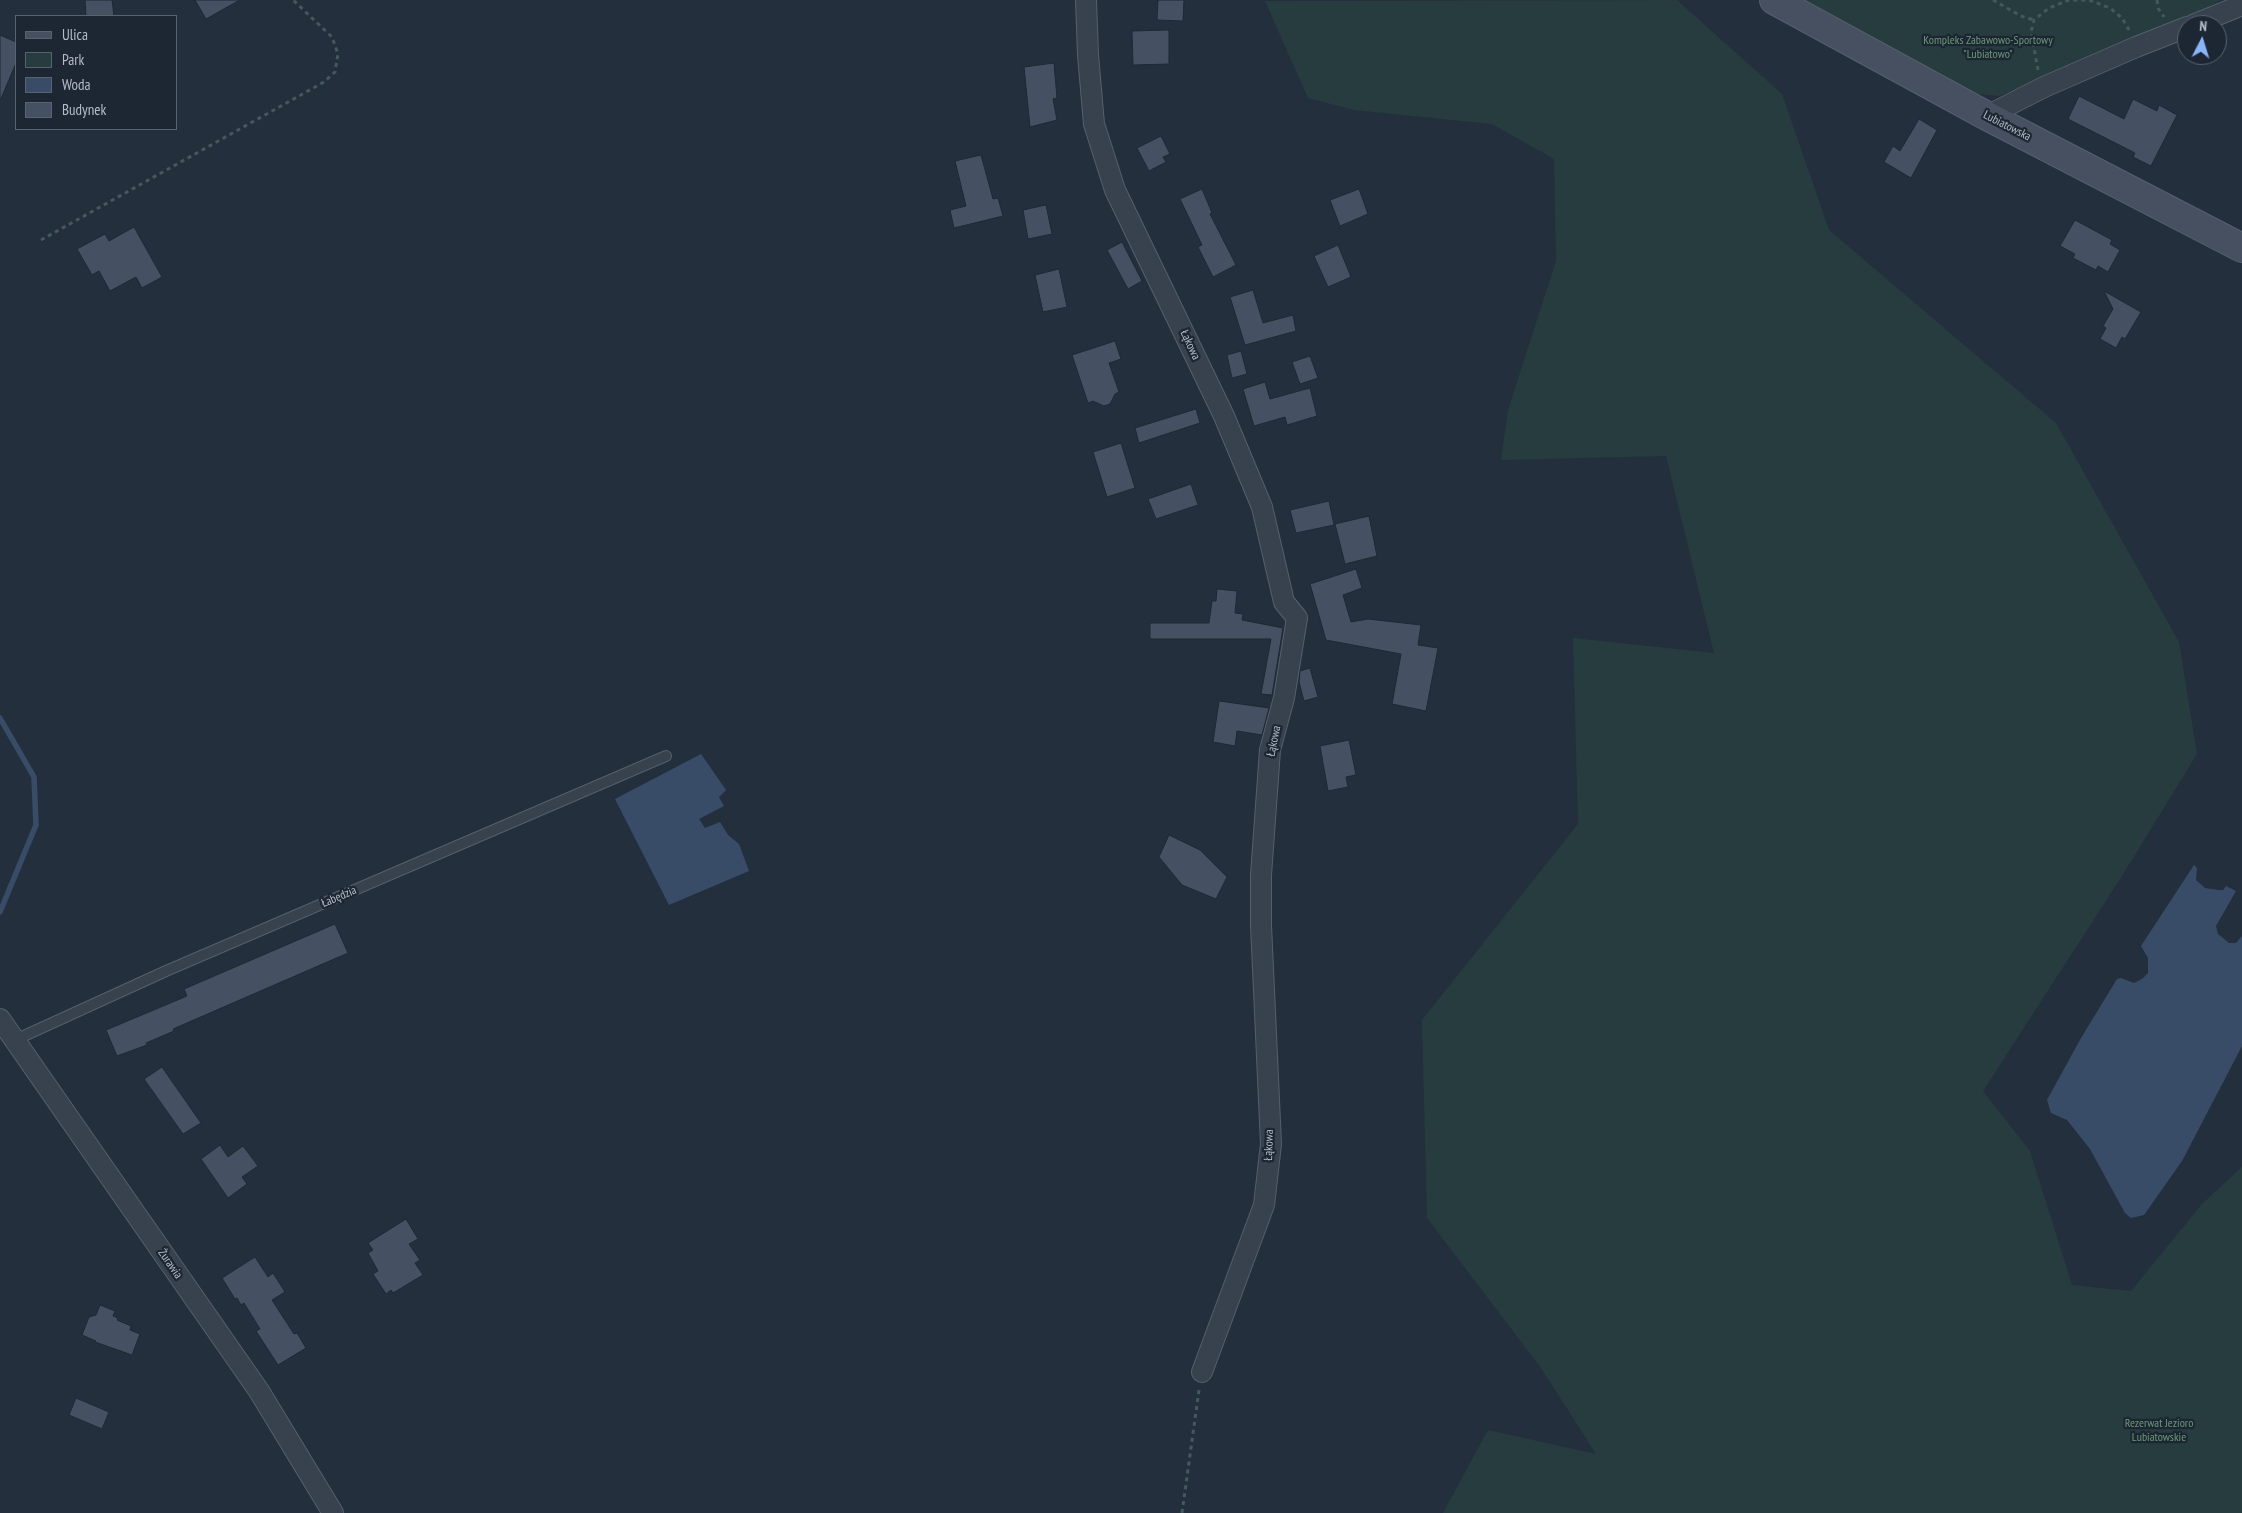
<!DOCTYPE html>
<html>
<head>
<meta charset="utf-8">
<style>
	body { margin:0 }
	#map { position:relative; width:2242px; height:1513px; overflow:hidden; background:#242f3e; font-family:"PT Sans Narrow",sans-serif }
	canvas { display:block }
	.legend { position:absolute; left:15px; top:15px; width:162px; height:115px; box-sizing:border-box; background:#1d2633; border:1px solid #59626f; margin:0; padding:6px 9px; list-style:none; font-size:15px; color:#b4bcc9 }
	.legend li { display:flex; align-items:center; gap:10px; height:25px }
	.legend b { width:25px; border:1px solid #59626f }
	.north { position:absolute; left:2177px; top:15px; width:50px; height:50px; box-sizing:border-box; background:#1d2633; border:1px solid #59626f; border-radius:50%; rotate:5deg; font-size:14px; font-weight:700; line-height:20px; text-align:center; color:#b4bcc9 }
	.north::after { content:''; display:block; margin:auto; width:18px; height:22px; background:#8ab4f8; clip-path:polygon(50% 0,100% 100%,50% 72%,0 100%) }
</style>
</head>
<body>
<div id="map">
<canvas width="2242" height="1513"></canvas>
<ul class="legend">
<li><b style="height:6px;background:#465061"></b>Ulica</li>
<li><b style="height:14px;background:#263c3f"></b>Park</li>
<li><b style="height:14px;background:#394c67"></b>Woda</li>
<li><b style="height:14px;background:#455162"></b>Budynek</li>
</ul>
<div class="north">N</div>
</div>
<script>
const c = document.querySelector('canvas').getContext('2d');
c.lineJoin = 'round';
function paint(path, color) { c.fillStyle = color; c.fill(path, 'evenodd'); }
const poly = rows => new Path2D(rows.map(r => 'M' + r).join(''));
function strokePath(path, color, width, dash) { c.strokeStyle = color; c.lineWidth = width; c.lineCap = dash ? 'butt' : 'round'; c.setLineDash(dash || []); c.stroke(path); }
function label(font, color, halo, rows, align = 'center') {
  c.font = font + ' "PT Sans Narrow",sans-serif'; c.lineWidth = 4.5; c.setLineDash([]); c.textBaseline = 'middle'; c.strokeStyle = halo; c.fillStyle = color; for (const [text, x, y, turn = 0] of rows) {
    c.save(); c.translate(x, y); c.rotate((+turn || 0) * Math.PI / 180); c.textAlign = isNaN(turn) ? turn : align; if (halo) c.strokeText(text, 0, 0); c.fillText(text, 0, 0); c.restore();
  }
}
paint(poly([
	[1677,0,1782,94,1829,230,2056,423,2179,642,2197,754,2122,876,1983,1091,2030,1151,2072,1285,2131,1291,2202,1204,2242,1167,2242,1513,1443,1513,1488,1430,1596,1454,1541,1368,1427,1218,1422,1020,1578,824,1573,638,1714,653,1666,456,1501,460,1508,410,1556,261,1554,159,1492,124,1354,110,1308,98,1265,1],
	[1799,0,2221,0,2187,20,2000,96,1966,93]
]), '#263c3f');
paint(poly([
	[701,754,726,790,719,797,724,806,699,819,705,828,720,822,728,835,739,844,749,871,669,905,615,799],
	[2194,865,2197,868,2196,880,2205,888,2218,890,2223,890,2226,886,2236,891,2216,926,2218,934,2229,943,2236,943,2242,936,2242,1046,2182,1161,2144,1215,2131,1218,2125,1213,2090,1149,2067,1120,2051,1113,2047,1100,2081,1038,2117,979,2121,978,2134,983,2142,979,2148,973,2148,958,2141,946]
]), '#394c67');
strokePath(poly([
	[0,718,34,777,36,825,0,912]
]), '#394c67', 5.5);
const building = poly([
	[85,0,112,0,114,16,86,16,85,0],
	[195,0,240,0,206,19,195,0],
	[1158,0,1184,0,1183,21,1157,20,1158,0],
	[1169,30,1169,64,1133,65,1132,31,1169,30],
	[0,35,16,42,16,63,0,101,0,35],
	[1054,63,1057,98,1053,99,1057,120,1030,127,1024,67,1054,63],
	[2079,96,2124,119,2133,99,2157,111,2159,105,2177,115,2151,166,2133,157,2135,153,2068,119,2079,96],
	[1919,119,1937,130,1911,178,1884,162,1893,146,1900,151,1919,119],
	[1161,136,1170,154,1163,157,1166,162,1149,171,1137,148,1161,136],
	[981,155,993,199,998,198,1003,216,954,228,950,210,966,206,955,161,981,155],
	[1202,189,1212,213,1210,214,1236,265,1213,277,1198,247,1202,245,1180,199,1202,189],
	[1359,189,1368,214,1340,226,1330,200,1359,189],
	[1046,205,1052,234,1028,239,1023,210,1046,205],
	[2075,220,2112,240,2110,244,2120,250,2108,272,2098,266,2096,270,2073,258,2075,254,2060,246,2075,220],
	[134,227,162,277,142,288,136,277,110,291,99,271,92,275,77,249,105,234,109,241,134,227],
	[1122,242,1142,281,1128,289,1107,250,1122,242],
	[1338,245,1351,277,1328,287,1314,256,1338,245],
	[1059,269,1067,307,1043,312,1035,275,1059,269],
	[1253,290,1263,323,1293,315,1296,331,1245,345,1230,297,1253,290],
	[2104,291,2141,312,2125,339,2122,337,2116,348,2100,339,2106,328,2103,326,2113,309,2104,291],
	[1115,341,1121,359,1109,363,1119,392,1115,394,1110,404,1104,406,1093,401,1088,403,1072,355,1115,341],
	[1241,351,1247,374,1232,378,1227,355,1241,351],
	[1310,356,1318,378,1300,384,1292,362,1310,356],
	[1265,382,1270,399,1310,388,1317,416,1287,425,1285,417,1254,426,1243,389,1265,382],
	[1196,409,1200,423,1139,443,1135,428,1196,409],
	[1121,443,1135,488,1107,497,1093,452,1121,443],
	[1191,484,1198,505,1156,519,1148,499,1191,484],
	[1329,501,1334,525,1296,533,1290,510,1329,501],
	[1369,516,1377,556,1345,564,1335,524,1369,516],
	[1356,569,1362,588,1343,595,1351,622,1368,619,1421,625,1418,645,1438,648,1426,711,1392,704,1401,654,1326,640,1310,584,1356,569],
	[1217,589,1237,591,1235,613,1243,614,1242,620,1283,628,1272,695,1261,694,1271,639,1150,639,1150,623,1209,623,1212,601,1216,601,1217,589],
	[1310,668,1318,697,1304,701,1299,682,1300,671,1310,668],
	[1219,701,1269,708,1262,735,1237,731,1235,746,1213,742,1219,701],
	[1349,740,1356,775,1346,777,1348,787,1328,791,1320,746,1349,740],
	[1169,835,1200,850,1227,877,1216,899,1182,885,1159,857,1169,835],
	[335,924,348,953,173,1029,174,1031,146,1043,147,1045,117,1056,106,1030,187,996,184,989,335,924],
	[162,1067,201,1123,183,1134,144,1079,162,1067],
	[220,1145,228,1157,243,1146,258,1166,242,1177,247,1184,228,1198,201,1159,220,1145],
	[406,1219,418,1239,409,1244,420,1260,415,1263,423,1275,393,1293,391,1290,386,1294,373,1274,378,1271,368,1253,373,1250,368,1243,406,1219],
	[255,1257,268,1277,273,1273,285,1292,272,1300,294,1334,297,1333,306,1348,278,1365,256,1331,260,1329,244,1303,241,1305,237,1298,235,1299,222,1278,255,1257],
	[100,1305,115,1311,113,1316,118,1318,117,1320,131,1326,130,1330,140,1334,132,1355,95,1342,96,1341,82,1335,89,1317,96,1315,100,1305],
	[76,1398,109,1412,102,1429,69,1415,76,1398]
]);
paint(building, '#455162');
strokePath(building, '#1f2835', 1);
const lane = poly([
	[15,1040,166,971,666,756]
]);
const street = poly([
	[1086,0,1088,55,1094,124,1115,190,1224,416,1262,507,1284,602,1297,618,1284,698,1270,750,1261,875,1261,925,1271,1144,1264,1205,1202,1372],
	[2193,25,2242,5],
	[1987,116,2044,87,2136,47,2187,27],
	[0,1019,259,1391,333,1513]
]);
const secondary = poly([
	[1774,0,1987,116,2242,248]
]);
strokePath(lane, '#565f6c', 12);
strokePath(street, '#565f6c', 22);
strokePath(secondary, '#565f6c', 30);
strokePath(poly([
	[1993,0,2021,16,2034,20],
	[2157,0,2158,8,2164,17],
	[2038,70,2031,32,2034,20,2049,8,2069,0,2089,0,2110,8,2122,18,2129,30],
	[41,240,324,82,335,72,338,54,332,37,293,0],
	[1182,1513,1199,1390]
]), '#44595c', 3, [4, 4]);
strokePath(lane, '#38414e', 10);
strokePath(street, '#38414e', 20);
strokePath(secondary, '#465061', 28);
label('12px', '#6b9a76', '#1d2633', [
	["Kompleks Zabawowo-Sportowy",1988,41],
	["\"Lubiatowo\"",1988,55],
	["Rezerwat Jezioro",2159,1424],
	["Lubiatowskie",2159,1438]
]);
label('12px', '#b4bcc9', '#1d2633', [
	["Lubiatowska",2007,126,27],
	["Łąkowa",1190,345,65],
	["Łąkowa",1274,741,-78],
	["Łabędzia",339,897,-23],
	["Łąkowa",1269,1145,-88],
	["Żurawia",170,1264,55]
]);
</script>
</body>
</html>
